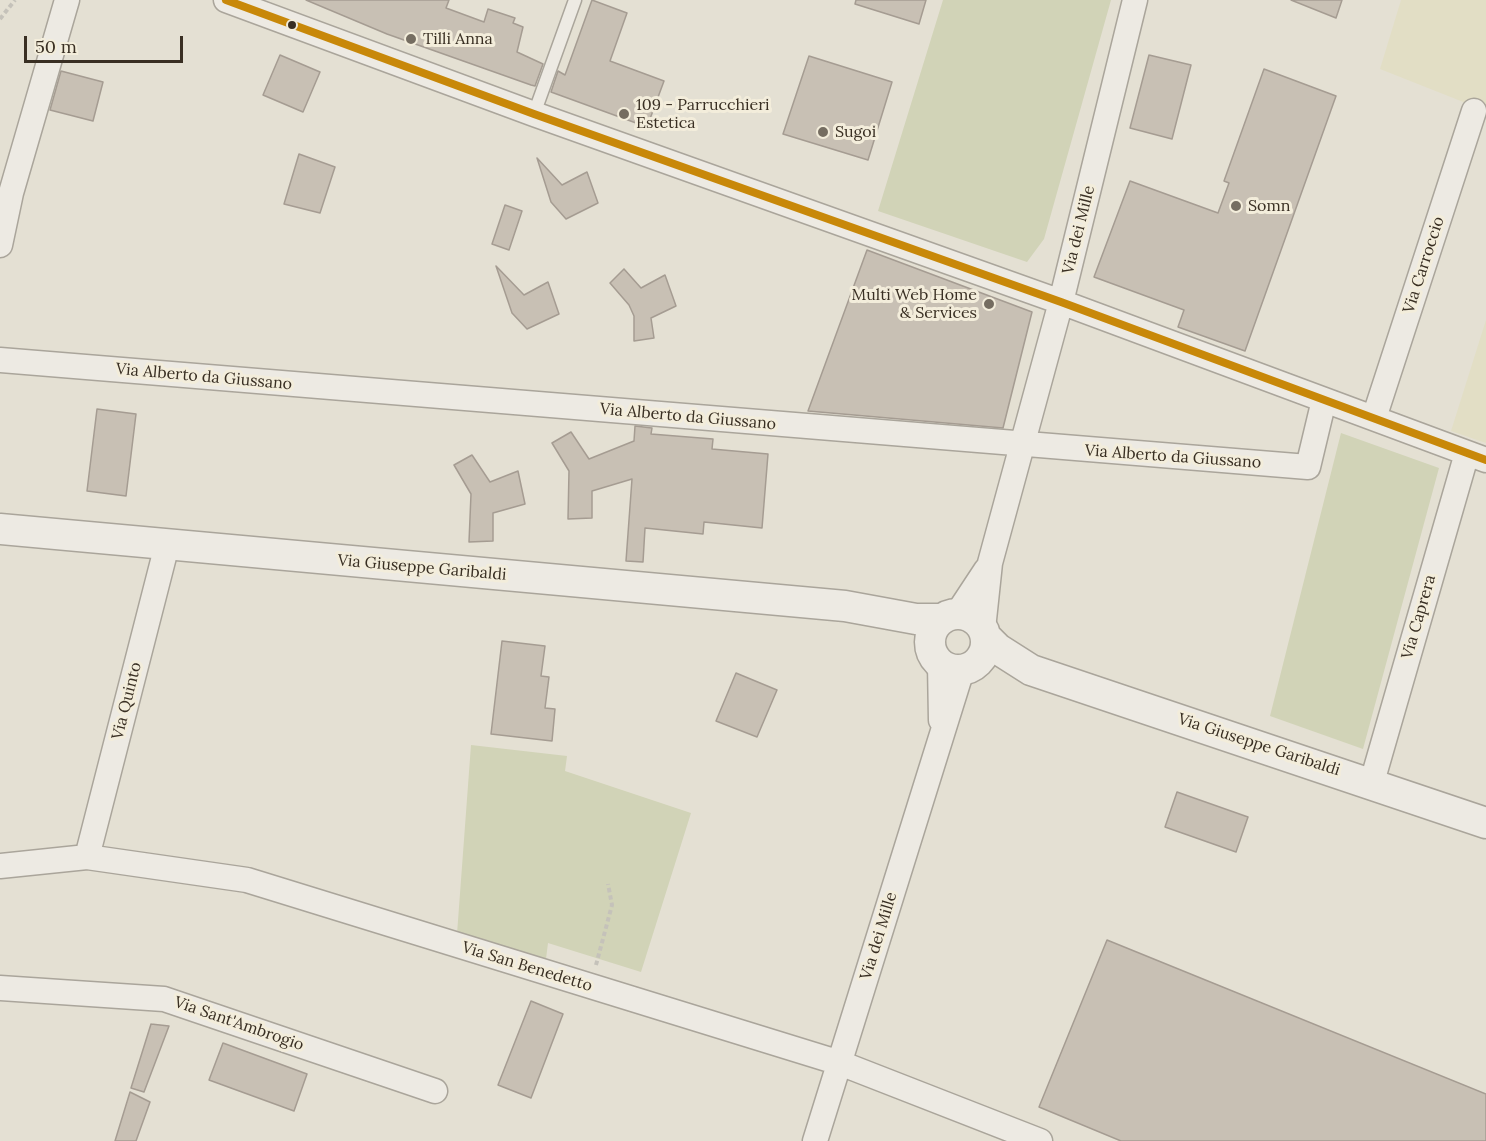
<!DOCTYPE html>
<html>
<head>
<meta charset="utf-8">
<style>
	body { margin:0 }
	#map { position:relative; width:1486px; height:1141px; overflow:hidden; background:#e4e0d3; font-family:Lora,serif }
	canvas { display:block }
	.scale { position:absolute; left:24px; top:36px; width:159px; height:27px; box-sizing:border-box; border:3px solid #392f23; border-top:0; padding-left:8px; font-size:18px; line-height:21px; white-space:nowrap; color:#392f23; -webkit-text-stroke:4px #f3eddb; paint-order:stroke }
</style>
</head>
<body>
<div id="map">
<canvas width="1486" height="1141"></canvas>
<div class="scale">50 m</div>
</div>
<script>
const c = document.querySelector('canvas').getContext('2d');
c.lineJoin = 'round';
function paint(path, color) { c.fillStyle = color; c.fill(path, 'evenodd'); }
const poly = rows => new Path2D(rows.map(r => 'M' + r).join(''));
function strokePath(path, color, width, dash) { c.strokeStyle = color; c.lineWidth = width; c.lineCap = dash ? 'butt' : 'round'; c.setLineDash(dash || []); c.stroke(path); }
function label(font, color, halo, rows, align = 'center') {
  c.font = font + ' Lora,serif'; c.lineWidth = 6; c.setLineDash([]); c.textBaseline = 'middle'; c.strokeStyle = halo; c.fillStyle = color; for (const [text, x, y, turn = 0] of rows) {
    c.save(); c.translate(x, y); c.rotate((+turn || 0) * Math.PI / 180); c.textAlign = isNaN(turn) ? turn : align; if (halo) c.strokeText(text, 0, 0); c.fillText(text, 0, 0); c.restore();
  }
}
paint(poly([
	[1401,0,1486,0,1486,111,1380,69],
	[1486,320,1486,443,1451,431]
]), '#e2dec5');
paint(poly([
	[943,0,1111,0,1044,239,1027,262,878,211],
	[1341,433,1439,468,1363,749,1270,716],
	[471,745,567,756,565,771,691,813,641,972,548,943,546,959,457,934]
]), '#d1d3b7');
const building = poly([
	[306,0,449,0,446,8,484,22,488,9,515,18,513,23,523,27,517,52,543,64,535,86,531,85,387,34,306,0],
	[592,0,627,13,610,61,664,81,647,127,551,92,558,71,565,75,592,0],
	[856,0,926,0,919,24,855,4,856,0],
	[1291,0,1342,0,1336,18,1291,0],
	[280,55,320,72,303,112,263,95,280,55],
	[1149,55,1191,65,1172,139,1130,128,1149,55],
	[809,56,892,82,868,160,783,134,809,56],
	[1264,69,1336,96,1245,351,1178,327,1184,310,1094,277,1130,181,1218,213,1229,183,1224,181,1264,69],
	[61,71,103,82,93,121,50,110,61,71],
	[299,154,335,167,320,213,284,204,299,154],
	[537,158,562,185,587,172,598,203,566,219,551,202,537,158],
	[505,205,522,211,509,250,492,244,505,205],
	[867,250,1032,312,1003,428,808,411,867,250],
	[496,266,524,295,548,282,559,314,527,329,512,313,496,266],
	[624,269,641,288,665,275,676,306,651,318,654,338,634,341,634,316,629,305,610,283,624,269],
	[97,409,136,414,126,496,87,491,97,409],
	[635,426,652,428,651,434,713,439,712,449,768,454,762,528,704,522,703,534,645,528,643,562,626,561,632,479,592,491,592,518,568,519,569,471,552,443,571,432,589,459,634,441,635,426],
	[472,455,490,482,518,471,525,504,493,513,493,541,469,542,471,494,454,465,472,455],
	[502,641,545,646,541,676,549,677,545,708,555,709,552,741,491,734,502,641],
	[736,673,777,690,757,737,716,721,736,673],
	[1177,792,1248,817,1236,852,1165,827,1177,792],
	[1107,940,1486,1094,1486,1141,1121,1141,1039,1107,1107,940],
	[531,1001,563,1014,531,1098,498,1085,531,1001],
	[151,1024,169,1026,144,1092,131,1088,151,1024],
	[223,1043,307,1074,294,1111,209,1080,223,1043],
	[130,1092,150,1102,136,1141,115,1141,130,1092]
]);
paint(building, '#c8c0b4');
strokePath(building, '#a59c92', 1.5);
const service = poly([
	[534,114,575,0]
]);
const minor = poly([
	[226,0,534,114,1061,302,1486,460],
	[0,245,11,193,67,0],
	[0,360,1308,467,1324,400],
	[1374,418,1474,111],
	[957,614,986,570],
	[983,629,990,563,1061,302,1135,0],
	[940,664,941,720],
	[1372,782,1467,453],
	[87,857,167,545],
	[0,866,87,857,247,880,840,1063,1040,1141],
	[0,988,164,999,435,1091],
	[815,1141,962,670]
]);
const tertiary = poly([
	[0,529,845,606,916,619,941,619],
	'930 642a28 28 0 1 1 56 0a28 28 0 1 1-56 0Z',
	[986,637,998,649,1031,670,1486,823]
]);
strokePath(service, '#aaa59b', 15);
strokePath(minor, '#aaa59b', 27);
strokePath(tertiary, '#aaa59b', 33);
strokePath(poly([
	[0,19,15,0],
	[596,965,612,905,608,884]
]), '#c5c2ba', 4, [4.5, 3]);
strokePath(service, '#edeae3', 12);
strokePath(minor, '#edeae3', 24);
strokePath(tertiary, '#edeae3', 30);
strokePath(poly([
	[226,0,534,114,1061,302,1486,460]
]), '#c88809', 8);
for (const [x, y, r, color] of [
	[292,25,5,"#392f23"],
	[411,39,6,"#756d61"],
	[624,114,6,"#756d61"],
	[823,132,6,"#756d61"],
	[1236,206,6,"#756d61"],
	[989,304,6,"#756d61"]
]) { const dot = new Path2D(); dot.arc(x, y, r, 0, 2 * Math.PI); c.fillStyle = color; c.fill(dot); strokePath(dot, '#f3eddb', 2); }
label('16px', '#392f23', '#f3eddb', [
	["Tilli Anna",423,39],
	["109 - Parrucchieri",636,105],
	["Estetica",636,123],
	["Sugoi",835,132],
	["Somn",1248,206],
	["Multi Web Home",977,295,"right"],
	["& Services",977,313,"right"]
], 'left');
label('16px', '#392f23', '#f3eddb', [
	["Via dei Mille",1079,230,-76],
	["Via Carroccio",1424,265,-72],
	["Via Alberto da Giussano",204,377,5],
	["Via Alberto da Giussano",688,417,5],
	["Via Alberto da Giussano",1173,457,4],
	["Via Giuseppe Garibaldi",422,568,5],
	["Via Caprera",1419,617,-74],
	["Via Quinto",127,701,-76],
	["Via Giuseppe Garibaldi",1259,745,18],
	["Via dei Mille",879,936,-73],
	["Via San Benedetto",527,967,17],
	["Via Sant'Ambrogio",239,1024,19]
]);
</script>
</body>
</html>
